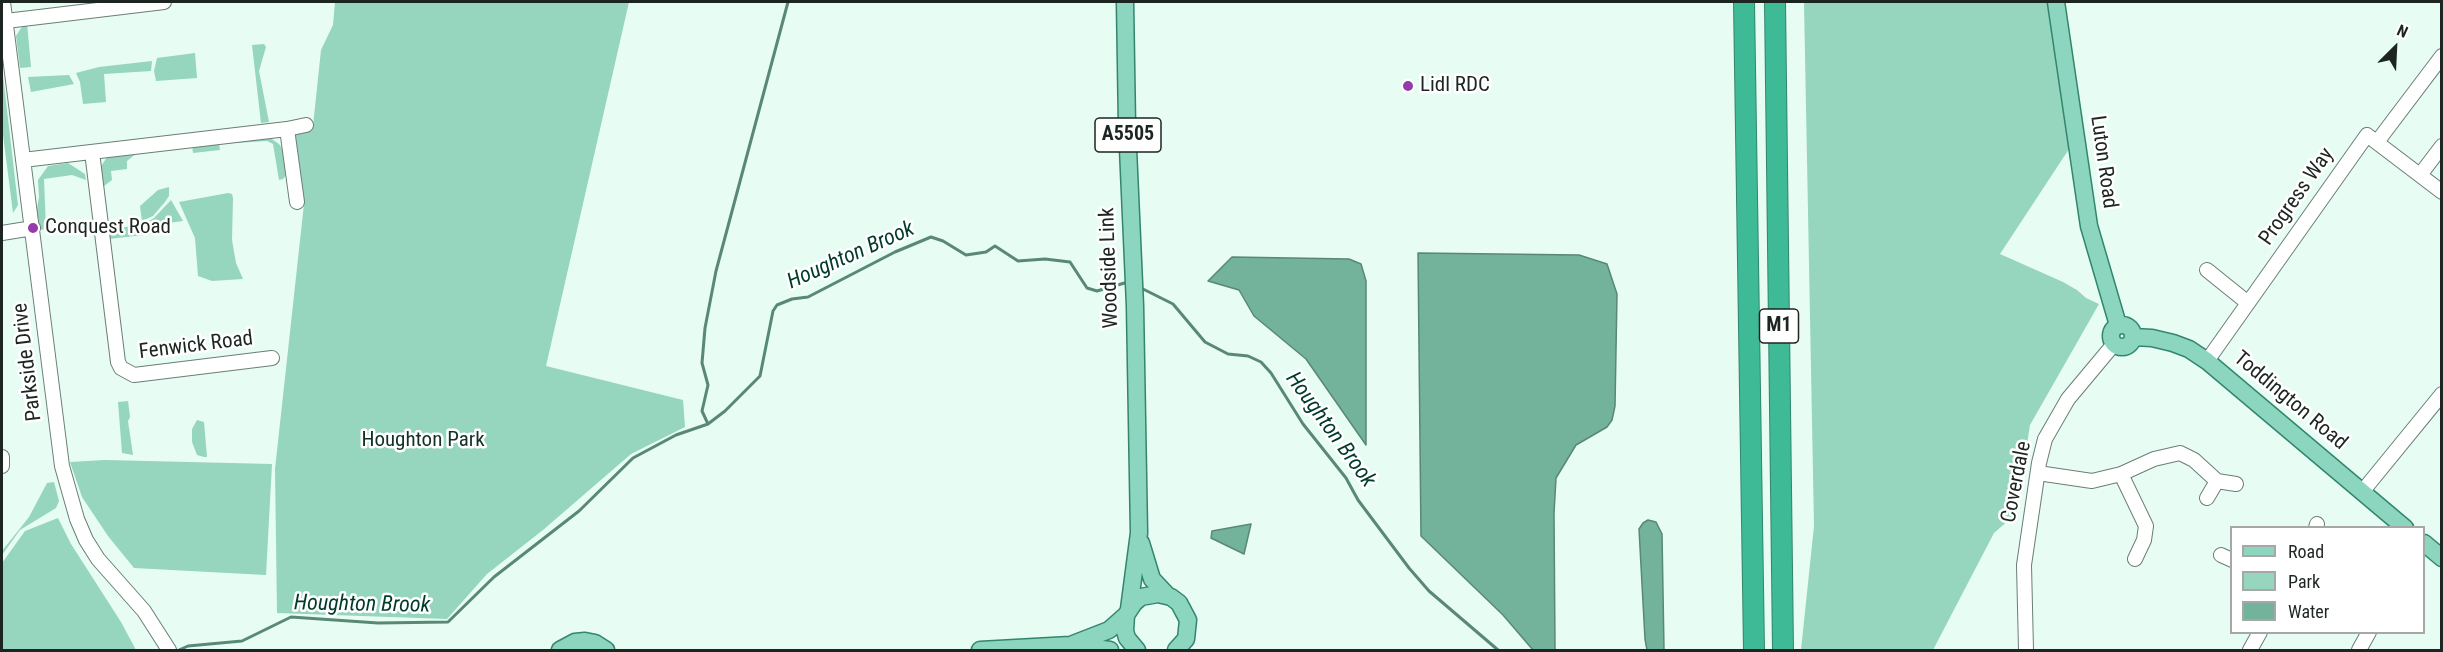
<!DOCTYPE html>
<html>
<head>
<meta charset="utf-8">
<style>
	body { margin:0 }
	#map { position:relative; width:2443px; height:652px; overflow:hidden; background:#e7fcf3; font-family:"Roboto Condensed",sans-serif }
	canvas { display:block }
	.frame { position:absolute; inset:0; border:3px solid #1d2521; pointer-events:none }
	.legend { position:absolute; left:2230px; top:526px; width:195px; height:108px; box-sizing:border-box; background:#fff; border:2px solid #a5a8a6; margin:0; padding:8px 10px; list-style:none; font-size:18px; color:#1d2521 }
	.legend li { display:flex; align-items:center; gap:12px; height:30px }
	.legend b { width:30px; border:2px solid #a5a8a6 }
	.north { position:absolute; left:2365px; top:18px; width:60px; height:60px; -webkit-text-stroke:4px #fff; paint-order:stroke; rotate:24deg; font-size:16px; font-weight:700; line-height:24px; text-align:center; color:#1d2521 }
	.north::after { content:''; display:block; margin:auto; width:21px; height:27px; background:#1d2521; clip-path:polygon(50% 0,100% 100%,50% 72%,0 100%) }
</style>
</head>
<body>
<div id="map">
<canvas width="2443" height="652"></canvas>
<div class="frame"></div>
<ul class="legend">
<li><b style="height:8px;background:#8cd6c0"></b>Road</li>
<li><b style="height:16px;background:#96d5be"></b>Park</li>
<li><b style="height:16px;background:#73b29b"></b>Water</li>
</ul>
<div class="north">N</div>
</div>
<script>
const c = document.querySelector('canvas').getContext('2d');
c.lineJoin = 'round';
function paint(path, color) { c.fillStyle = color; c.fill(path, 'evenodd'); }
const poly = rows => new Path2D(rows.map(r => 'M' + r).join(''));
function strokePath(path, color, width, dash) { c.strokeStyle = color; c.lineWidth = width; c.lineCap = dash ? 'butt' : 'round'; c.setLineDash(dash || []); c.stroke(path); }
function label(font, color, halo, rows, align = 'center') {
  c.font = font + ' "Roboto Condensed",sans-serif'; c.lineWidth = 5; c.setLineDash([]); c.textBaseline = 'middle'; c.strokeStyle = halo; c.fillStyle = color; for (const [text, x, y, turn = 0] of rows) {
    c.save(); c.translate(x, y); c.rotate((+turn || 0) * Math.PI / 180); c.textAlign = isNaN(turn) ? turn : align; if (halo) c.strokeText(text, 0, 0); c.fillText(text, 0, 0); c.restore();
  }
}
paint(poly([
	[335,2,629,2,546,366,683,400,685,427,631,454,543,530,487,574,447,619,277,613,275,469,304,204,295,144,296,135,313,126,321,50,333,25],
	[1804,2,2047,2,2069,149,2000,254,2063,282,2077,290,2086,298,2099,304,2030,425,2016,514,1994,533,1933,650,1801,650,1814,526],
	[27,23,31,67,20,68,16,36,21,28],
	[264,44,266,47,259,71,269,122,261,123,252,45],
	[195,53,197,78,156,81,154,71,157,58],
	[152,61,151,71,104,74,106,102,83,104,80,82,76,73,99,67],
	[2,67,18,205,13,213,2,127],
	[69,75,74,84,31,92,28,77],
	[269,137,279,144,285,153,287,174,283,179,279,180,273,144,267,141,219,144,220,150,193,153,192,145],
	[137,153,127,161,127,169,111,171,112,180,104,186,102,185,100,168,107,157],
	[68,163,85,174,86,180,72,175,44,179,46,229,40,230,37,209,39,197,38,180,48,166],
	[169,187,169,196,165,202,153,216,142,221,140,206,158,190],
	[228,193,232,194,233,198,232,240,236,263,243,279,212,281,198,276,195,238,179,202],
	[171,200,183,221,153,225,152,234,109,239,108,230,144,224,154,218],
	[128,401,130,417,128,421,133,455,122,453,118,402],
	[197,420,204,422,207,457,204,457,197,455,192,442,192,429],
	[105,460,272,464,266,575,134,568,108,536,82,497,70,462],
	[54,482,59,501,56,508,20,530,2,555,2,551,29,517,47,483],
	[58,518,71,544,121,622,136,650,2,650,2,563,25,531]
]), '#96d5be');
const water = poly([
	[1418,253,1579,255,1607,264,1617,294,1615,406,1612,420,1607,427,1576,445,1556,478,1554,513,1555,650,1533,650,1503,615,1421,536,1418,253],
	[1232,257,1349,259,1361,264,1366,281,1366,445,1306,359,1254,316,1239,290,1208,281,1232,257],
	[1648,520,1656,522,1662,534,1664,650,1647,650,1645,639,1639,529,1643,523,1648,520],
	[1251,524,1244,554,1211,538,1212,531,1251,524]
]);
paint(water, '#73b29b');
strokePath(water, '#598876', 1.5);
strokePath(poly([
	[1139,287,1173,304,1205,342,1228,354,1248,356,1261,362,1271,373,1303,424,1346,478,1358,500,1409,568,1429,591,1498,650],
	[708,424,702,411,708,385,702,363,705,328,716,271,788,2],
	[179,650,188,646,242,641,291,617,378,623,448,622,494,577,579,511,633,458,676,435,708,424,725,411,760,376,773,311,777,305,792,299,808,297,895,252,931,237,943,241,966,255,986,252,995,246,1018,261,1045,259,1070,262,1087,288,1097,291,1128,282]
]), '#598876', 3);
const minor = poly([
	[3,2,62,466,77,519,86,540,98,559,144,611,169,650],
	[6,21,164,2],
	[287,129,306,125],
	[2377,142,2442,56],
	[92,152,118,362,121,368,134,375,272,358],
	[23,160,287,129,297,202],
	[2420,175,2442,146],
	[2,233,33,228],
	[2207,270,2248,303],
	[2207,361,2367,135,2442,192],
	[2,457,2,466],
	[2038,473,2092,481,2121,474,2154,459,2180,453,2194,460,2217,481,2207,498],
	[2121,474,2146,526,2144,540,2135,559],
	[2217,481,2236,484],
	[2362,492,2442,394],
	[2316,528,2317,524],
	[2221,555,2232,560],
	[2026,650,2024,565,2039,463,2045,439,2068,399,2114,344],
	[2250,650,2260,632],
	[2359,650,2369,632]
]);
const major = poly([
	[1125,2,1127,126,1135,306,1139,533,1129,609],
	[2056,2,2089,226,2118,325],
	'2111 336a11 11 0 1 1 22 0a11 11 0 1 1-22 0Z',
	[2133,337,2152,338,2173,343,2189,349,2207,361,2405,528],
	[1141,543,1152,579,1167,595],
	[2424,543,2442,558],
	[1073,644,1109,630,1126,615],
	[560,650,575,642,585,641,595,643,606,650],
	[980,650,1070,645,1110,650],
	[1137,650,1127,638,1125,631,1126,615,1134,603,1141,597,1158,594,1171,597,1179,603,1188,620,1186,639,1176,650]
]);
const highway = poly([
	[1744,2,1754,650],
	[1775,2,1783,650]
]);
strokePath(minor, '#6b7e76', 16);
strokePath(major, '#33866d', 19);
strokePath(highway, '#33866d', 22);
strokePath(minor, '#fff', 14);
strokePath(major, '#8cd6c0', 16);
strokePath(highway, '#3fba96', 20);
for (const [x, y, r, color] of [
	[1408,86,6,"#943ca9"],
	[33,228,6,"#943ca9"]
]) { const dot = new Path2D(); dot.arc(x, y, r, 0, 2 * Math.PI); c.fillStyle = color; c.fill(dot); strokePath(dot, '#fff', 2); }
for (const [x, y, w] of [
	[1128,135,66],
	[1779,326,39]
]) { const box = new Path2D(); box.roundRect(x - w / 2, y - 17, w, 34, 4.5); c.fillStyle = '#fff'; c.fill(box); strokePath(box, '#1d2521', 1.5); }
label('bold 20px', '#1d2521', null, [
	["A5505",1128,135],
	["M1",1779,326]
]);
label('21px', '#1d2521', '#fff', [
	["Lidl RDC",1420,86],
	["Conquest Road",45,228]
], 'left');
label('21px', '#1d2521', '#fff', [
	["Luton Road",2103,162,82],
	["Progress Way",2297,197,-55],
	["Woodside Link",1110,268,-92],
	["Fenwick Road",196,346,-7],
	["Parkside Drive",28,362,-97],
	["Toddington Road",2290,401,40],
	["Coverdale",2017,482,-79]
]);
label('21px', '#133127', '#fff', [
	["Houghton Park",423,441]
]);
label('italic 22px', '#003a2b', '#fff', [
	["Houghton Brook",851,256,-24],
	["Houghton Brook",1330,430,54],
	["Houghton Brook",362,605,1]
]);
</script>
</body>
</html>
